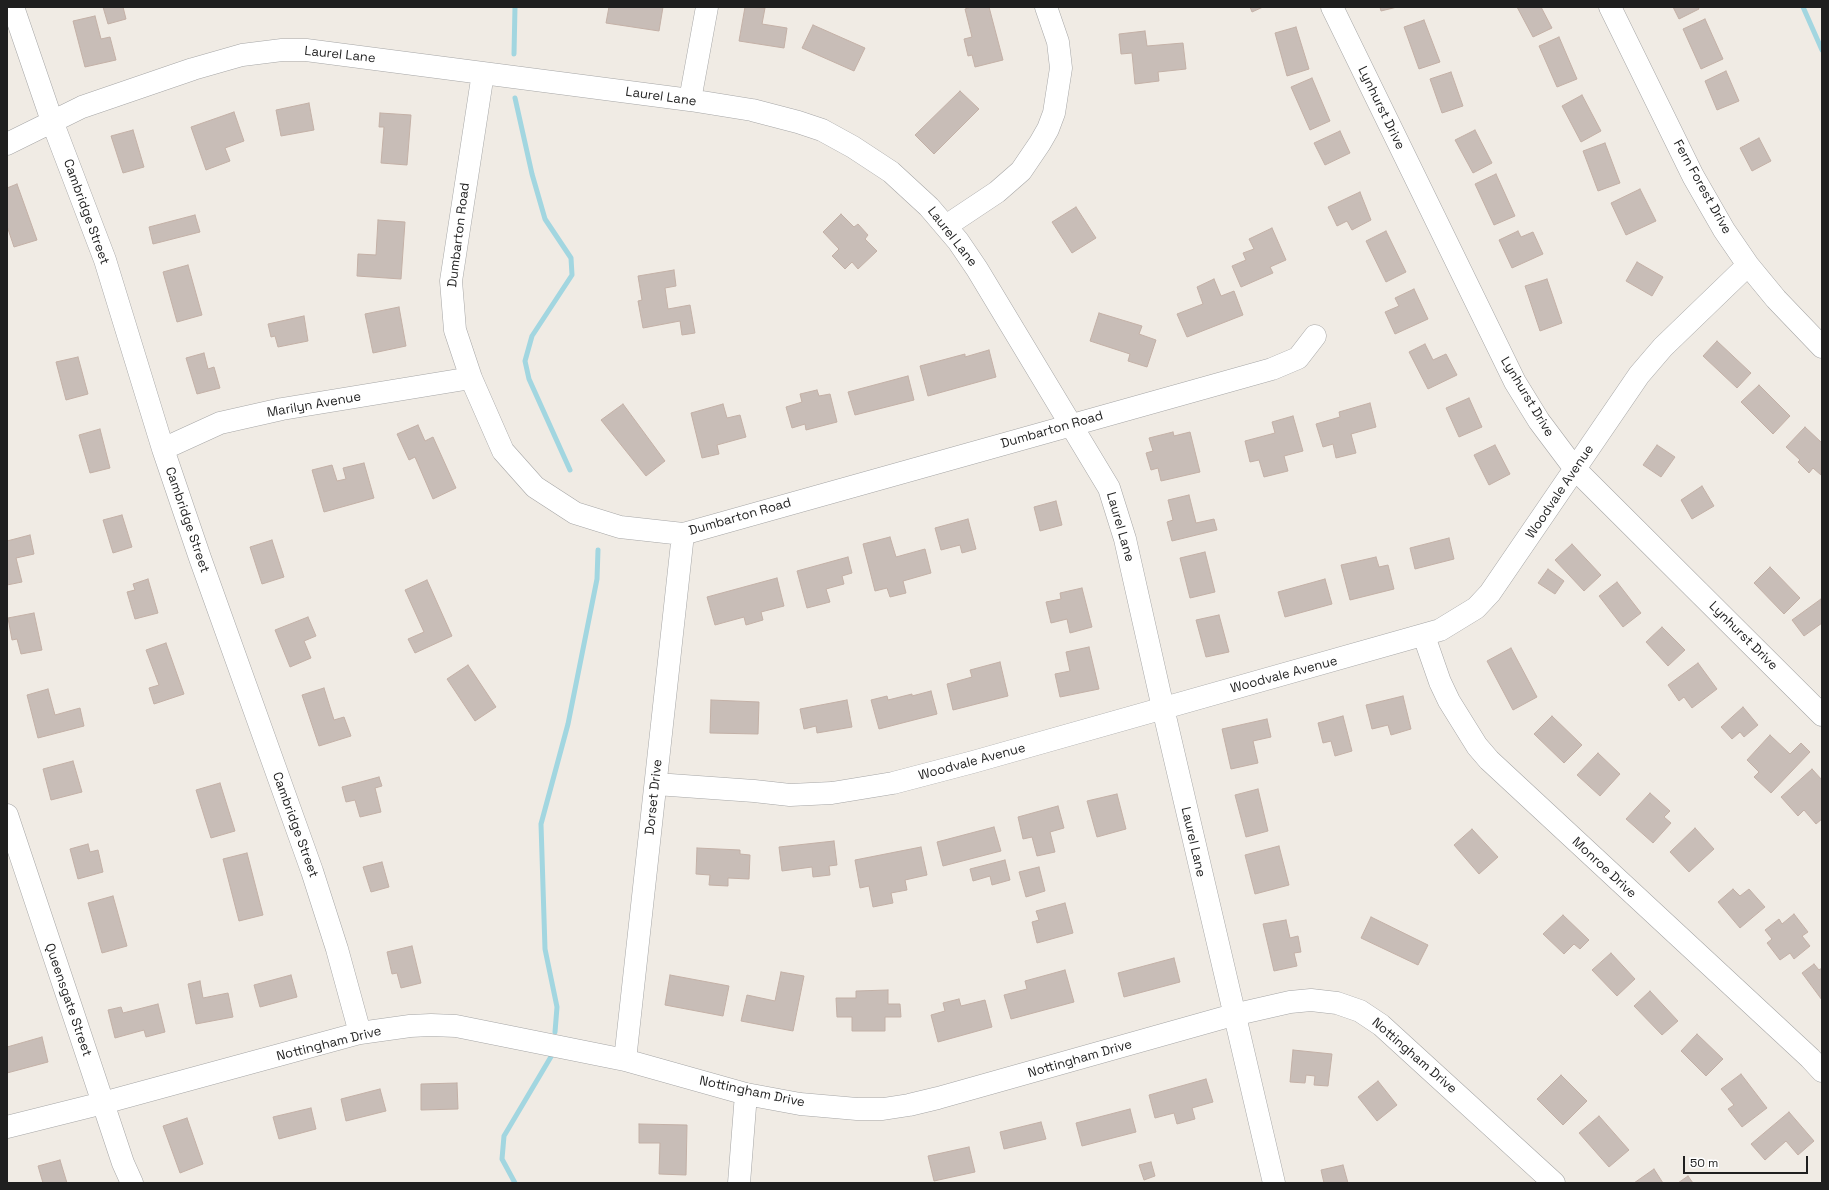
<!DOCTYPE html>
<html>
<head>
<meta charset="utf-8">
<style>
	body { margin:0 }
	#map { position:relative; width:1829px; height:1190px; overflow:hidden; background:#f0ebe4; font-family:"Space Grotesk",sans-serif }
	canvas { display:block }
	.frame { position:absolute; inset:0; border:8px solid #1f1f1f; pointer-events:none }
	.scale { position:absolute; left:1683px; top:1156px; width:125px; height:18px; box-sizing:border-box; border:2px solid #1f1f1f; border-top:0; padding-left:5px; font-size:12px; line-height:14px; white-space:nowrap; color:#1f1f1f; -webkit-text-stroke:3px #fff; paint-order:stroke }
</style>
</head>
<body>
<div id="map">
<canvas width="1829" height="1190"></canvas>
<div class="frame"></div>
<div class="scale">50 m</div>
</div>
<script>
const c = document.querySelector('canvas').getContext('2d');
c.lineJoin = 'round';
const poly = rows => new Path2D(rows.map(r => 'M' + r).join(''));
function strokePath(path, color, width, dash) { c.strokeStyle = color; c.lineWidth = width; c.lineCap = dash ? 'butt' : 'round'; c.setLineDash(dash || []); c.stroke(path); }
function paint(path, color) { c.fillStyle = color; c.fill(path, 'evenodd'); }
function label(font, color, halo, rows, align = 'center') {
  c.font = font + ' "Space Grotesk",sans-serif'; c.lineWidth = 4; c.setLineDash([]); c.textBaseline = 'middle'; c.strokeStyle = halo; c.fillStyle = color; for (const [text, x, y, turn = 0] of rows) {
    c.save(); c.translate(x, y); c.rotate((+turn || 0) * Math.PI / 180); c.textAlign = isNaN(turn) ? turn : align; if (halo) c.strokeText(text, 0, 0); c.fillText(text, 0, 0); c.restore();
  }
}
strokePath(poly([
	[1803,7,1822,50],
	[514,54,515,7],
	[515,98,532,174,545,219,571,258,572,275,532,336,525,361,529,379,570,470],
	[555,1032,557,1007,545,949,541,824,568,724,597,579,598,550],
	[515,1183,502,1159,504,1136,552,1055]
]), '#a2d6e0', 5);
const building = poly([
	[103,7,123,7,126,19,108,24,103,7],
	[609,7,663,7,659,31,606,23,609,7],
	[745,7,765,8,762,24,787,28,784,48,739,41,745,7],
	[971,7,989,7,1003,60,975,67,972,55,968,56,964,39,972,37,965,9,971,7],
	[1250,7,1263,7,1252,12,1250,7],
	[1380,7,1397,7,1381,11,1380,7],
	[1517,7,1541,7,1552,28,1533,37,1517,7],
	[1673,7,1698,7,1699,9,1679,19,1673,7],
	[95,16,101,39,110,37,116,60,85,67,73,21,95,16],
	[1705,19,1723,59,1701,69,1683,29,1705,19],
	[1424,20,1440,62,1419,69,1404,27,1424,20],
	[813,25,865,48,854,71,802,48,813,25],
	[1296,27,1309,69,1287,76,1275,33,1296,27],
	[1145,31,1147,46,1183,43,1186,69,1158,72,1159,81,1135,84,1132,53,1121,54,1119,34,1145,31],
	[1559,37,1577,79,1557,87,1539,46,1559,37],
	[1726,71,1739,101,1717,110,1705,81,1726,71],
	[1451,72,1463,106,1442,113,1430,79,1451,72],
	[1312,78,1330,121,1310,130,1291,87,1312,78],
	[960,91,979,109,934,154,915,135,960,91],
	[1582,95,1601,131,1581,142,1562,106,1582,95],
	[309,103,314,130,281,136,276,110,309,103],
	[234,112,244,141,225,148,230,161,206,170,191,127,234,112],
	[380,113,411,115,407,165,381,163,384,127,379,127,380,113],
	[133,130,144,167,123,173,111,136,133,130],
	[1475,130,1492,163,1473,173,1455,140,1475,130],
	[1340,131,1350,153,1325,165,1314,143,1340,131],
	[1759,138,1771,161,1752,171,1740,148,1759,138],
	[1605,143,1620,183,1598,191,1583,151,1605,143],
	[1496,174,1515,216,1494,225,1475,184,1496,174],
	[17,184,37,240,14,247,7,226,7,188,17,184],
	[1640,189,1656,221,1626,235,1611,203,1640,189],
	[1360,192,1371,220,1352,230,1347,221,1337,226,1328,207,1360,192],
	[1076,207,1096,238,1072,253,1052,222,1076,207],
	[841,214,854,227,858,224,868,235,865,239,877,251,858,269,852,262,845,269,832,256,839,249,823,232,841,214],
	[195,215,200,232,153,244,149,227,195,215],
	[378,220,405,222,401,279,357,276,358,254,376,255,378,220],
	[1272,228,1286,260,1270,267,1273,273,1241,287,1232,266,1246,260,1243,253,1254,249,1249,239,1272,228],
	[1386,231,1406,272,1386,282,1366,241,1386,231],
	[1518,231,1521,237,1533,232,1543,254,1512,268,1499,240,1518,231],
	[1637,262,1663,277,1652,296,1626,281,1637,262],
	[188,265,202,315,177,322,163,272,188,265],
	[674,270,676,286,665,288,668,309,690,305,695,333,682,335,680,321,643,328,638,301,642,300,638,276,674,270],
	[1214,279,1221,296,1234,291,1243,315,1187,337,1177,314,1203,304,1197,287,1214,279],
	[1547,279,1562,323,1540,331,1525,286,1547,279],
	[1414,289,1428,319,1395,334,1385,312,1399,306,1395,298,1414,289],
	[399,307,406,346,373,353,365,314,399,307],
	[1099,313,1142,326,1139,334,1156,340,1147,367,1128,361,1130,354,1090,341,1099,313],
	[304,316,308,341,278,347,275,336,271,337,268,324,304,316],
	[1717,341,1751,373,1737,388,1703,356,1717,341],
	[1425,344,1433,360,1446,354,1457,375,1428,389,1409,352,1425,344],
	[989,350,996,377,928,396,920,366,965,354,965,357,989,350],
	[204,353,208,369,214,367,220,388,197,394,186,358,204,353],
	[78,357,88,394,66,400,56,362,78,357],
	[908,376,914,400,855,415,848,392,908,376],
	[1759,385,1790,416,1773,434,1741,402,1759,385],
	[817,390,819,396,830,394,837,422,806,430,805,424,792,428,786,407,802,402,800,394,817,390],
	[1469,398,1482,427,1459,437,1446,408,1469,398],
	[1370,403,1376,427,1351,434,1356,453,1336,458,1333,444,1323,447,1316,424,1340,417,1339,412,1370,403],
	[623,404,665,461,646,476,601,420,623,404],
	[723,404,727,418,740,415,746,437,717,445,719,454,702,458,691,413,723,404],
	[1293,416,1303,451,1284,456,1288,471,1264,477,1259,460,1250,462,1245,441,1275,433,1272,422,1293,416],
	[418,425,425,441,433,437,456,488,433,499,415,457,409,460,397,434,418,425],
	[1805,427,1822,443,1821,475,1813,468,1809,473,1798,462,1800,460,1786,447,1805,427],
	[100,429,110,468,90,473,79,435,100,429],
	[1173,432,1174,436,1190,432,1200,472,1161,481,1158,468,1151,470,1146,453,1153,451,1149,438,1173,432],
	[1495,445,1510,474,1489,485,1474,455,1495,445],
	[1657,445,1675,457,1661,477,1643,465,1657,445],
	[364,463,374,498,324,512,312,470,332,465,337,481,346,479,343,468,364,463],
	[1702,486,1714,506,1692,519,1681,500,1702,486],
	[1189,495,1196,523,1214,519,1217,530,1172,541,1167,522,1173,520,1168,500,1189,495],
	[1056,501,1062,525,1040,531,1034,507,1056,501],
	[122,515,132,547,113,553,103,520,122,515],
	[968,519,976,549,962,553,960,545,941,550,935,528,968,519],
	[30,535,34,554,16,558,22,582,7,585,7,541,30,535],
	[890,537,896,557,925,549,931,573,903,581,906,593,890,597,887,588,875,591,863,544,890,537],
	[1449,538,1454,559,1415,569,1410,548,1449,538],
	[272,540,284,577,262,584,250,547,272,540],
	[1572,544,1601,575,1584,591,1555,560,1572,544],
	[1205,552,1215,592,1190,598,1180,558,1205,552],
	[848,557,852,573,842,576,844,584,826,589,830,602,807,608,797,571,848,557],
	[1376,557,1379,567,1388,565,1394,589,1350,600,1341,565,1376,557],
	[1770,567,1800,598,1784,614,1754,583,1770,567],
	[1548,569,1564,581,1555,594,1538,583,1548,569],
	[777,578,784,606,761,612,763,620,746,625,744,617,715,625,707,597,777,578],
	[148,579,158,613,135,619,127,592,135,590,133,584,148,579],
	[1325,579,1332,604,1285,617,1278,592,1325,579],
	[427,580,452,636,415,653,408,639,424,632,405,590,427,580],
	[1617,582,1641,613,1623,627,1599,596,1617,582],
	[1082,588,1092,627,1070,633,1067,619,1051,623,1046,602,1061,599,1060,593,1082,588],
	[1821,599,1822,623,1804,636,1792,620,1821,599],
	[34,613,42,650,21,654,17,639,12,640,8,618,34,613],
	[1219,615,1229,652,1206,657,1196,620,1219,615],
	[308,617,316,636,304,641,311,658,290,667,275,630,308,617],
	[1662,627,1685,650,1668,666,1646,642,1662,627],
	[166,643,184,694,154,704,149,688,159,685,146,650,166,643],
	[1089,647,1099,689,1060,697,1055,674,1070,671,1066,652,1089,647],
	[1511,648,1537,697,1513,710,1487,661,1511,648],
	[1000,662,1008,696,953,710,947,684,972,677,970,670,1000,662],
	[1698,663,1717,689,1692,708,1684,697,1679,701,1668,685,1698,663],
	[468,665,496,707,475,721,447,679,468,665],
	[324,688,334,720,344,717,351,736,319,746,302,695,324,688],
	[48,689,55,715,80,708,84,726,38,738,27,695,48,689],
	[931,691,937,714,879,729,871,700,887,696,888,700,912,694,912,696,931,691],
	[1403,696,1411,729,1391,735,1388,725,1372,729,1366,705,1403,696],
	[711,700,759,702,758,734,710,733,711,700],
	[847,700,852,727,817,733,816,726,804,729,800,709,847,700],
	[1743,707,1758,725,1744,737,1740,732,1732,739,1721,727,1743,707],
	[1343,716,1352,751,1335,756,1331,741,1323,743,1318,723,1343,716],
	[1552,716,1582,745,1564,763,1534,734,1552,716],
	[1267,719,1271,737,1253,741,1258,763,1231,769,1222,729,1267,719],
	[1770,735,1790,754,1801,743,1810,752,1771,793,1754,777,1759,772,1747,760,1770,735],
	[1598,753,1620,774,1600,796,1577,775,1598,753],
	[73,761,82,792,51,800,43,769,73,761],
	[1812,769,1822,780,1822,819,1816,824,1804,810,1798,816,1781,797,1812,769],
	[379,777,382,786,375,788,381,812,360,817,355,800,346,802,342,787,379,777],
	[220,783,235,831,211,838,196,790,220,783],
	[1258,789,1268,831,1246,837,1235,795,1258,789],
	[1650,793,1670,811,1664,817,1671,823,1653,843,1626,819,1650,793],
	[1117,794,1126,829,1097,837,1087,801,1117,794],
	[1058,806,1064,828,1050,832,1055,852,1037,856,1032,837,1023,839,1018,817,1058,806],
	[994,827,1001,851,943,866,937,842,994,827],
	[1695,828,1714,849,1689,872,1670,852,1695,828],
	[1472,829,1498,857,1479,874,1454,845,1472,829],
	[834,841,837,865,829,866,830,875,813,877,812,867,782,871,779,847,834,841],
	[88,844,90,852,98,850,103,872,78,879,70,849,88,844],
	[1279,846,1289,885,1255,894,1245,855,1279,846],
	[921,847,927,875,905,880,907,890,891,893,893,903,873,907,869,886,860,888,855,860,921,847],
	[697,848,740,850,740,854,750,855,749,879,728,878,728,886,709,885,710,875,696,874,697,848],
	[247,853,263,915,239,921,223,859,247,853],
	[1005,860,1010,880,992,885,990,876,973,881,970,869,1005,860],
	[382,862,389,887,371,892,363,867,382,862],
	[1039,867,1045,891,1026,897,1019,872,1039,867],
	[1733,889,1740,896,1749,889,1765,907,1740,928,1718,902,1733,889],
	[113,896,127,946,102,953,88,903,113,896],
	[1065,903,1073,933,1037,943,1032,922,1039,920,1036,911,1065,903],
	[1794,914,1808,932,1802,936,1810,946,1794,959,1790,953,1780,960,1767,943,1772,939,1765,930,1779,919,1782,924,1794,914],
	[1563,915,1589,940,1580,949,1574,944,1564,954,1543,934,1563,915],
	[1371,917,1428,945,1418,965,1361,938,1371,917],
	[1286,920,1290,938,1298,936,1301,952,1294,953,1297,966,1274,971,1263,924,1286,920],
	[412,946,421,983,401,988,397,973,392,974,387,952,412,946],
	[1611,953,1635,979,1617,996,1592,970,1611,953],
	[1174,958,1180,982,1124,997,1118,973,1174,958],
	[1814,964,1819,970,1822,968,1822,1000,1802,973,1814,964],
	[1065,970,1074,1002,1011,1019,1004,995,1027,989,1025,981,1065,970],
	[781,972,804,976,793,1031,741,1021,747,995,775,1001,781,972],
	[291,975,297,997,260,1007,254,985,291,975],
	[670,975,729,986,723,1016,665,1005,670,975],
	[200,981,203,998,228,993,233,1017,196,1024,188,984,200,981],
	[888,990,888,1004,900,1004,901,1017,885,1017,885,1031,852,1031,852,1017,837,1017,836,998,856,998,856,991,888,990],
	[1650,991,1678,1021,1662,1035,1634,1006,1650,991],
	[959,999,961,1006,985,1000,992,1027,938,1042,931,1015,945,1011,943,1003,959,999],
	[158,1004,165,1032,146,1037,144,1030,115,1038,108,1010,121,1007,123,1013,158,1004],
	[1697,1034,1723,1059,1706,1076,1681,1051,1697,1034],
	[42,1037,48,1062,7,1073,7,1047,42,1037],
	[1293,1050,1332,1054,1328,1086,1314,1085,1315,1076,1306,1075,1305,1083,1290,1082,1293,1050],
	[1741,1074,1767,1108,1742,1127,1728,1109,1734,1105,1721,1089,1741,1074],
	[1561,1075,1587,1101,1563,1125,1537,1099,1561,1075],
	[1206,1079,1213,1102,1192,1108,1195,1119,1177,1124,1174,1113,1155,1118,1149,1095,1206,1079],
	[1378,1081,1397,1105,1377,1121,1358,1097,1378,1081],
	[457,1083,458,1109,421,1110,421,1084,457,1083],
	[380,1089,386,1111,346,1121,341,1099,380,1089],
	[311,1108,316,1129,279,1139,273,1117,311,1108],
	[1130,1109,1136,1132,1082,1146,1076,1123,1130,1109],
	[1789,1112,1814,1141,1798,1155,1786,1141,1765,1160,1751,1144,1789,1112],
	[1599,1116,1629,1150,1609,1167,1579,1133,1599,1116],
	[187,1118,203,1164,180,1173,163,1126,187,1118],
	[1041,1122,1046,1139,1004,1149,1000,1132,1041,1122],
	[639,1124,687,1125,686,1175,659,1174,660,1143,639,1143,639,1124],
	[969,1147,975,1172,934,1181,928,1156,969,1147],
	[60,1160,67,1183,43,1183,38,1166,60,1160],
	[1151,1162,1155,1176,1144,1180,1139,1165,1151,1162],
	[1343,1165,1348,1183,1324,1183,1321,1170,1343,1165],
	[1654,1169,1663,1183,1634,1183,1654,1169],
	[1688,1176,1693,1183,1678,1183,1688,1176]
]);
paint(building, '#c8bdb7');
strokePath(building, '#c3b0a6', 1);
const minor = poly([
	[13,7,52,121,105,260,163,449,200,558,312,871,337,949,360,1033],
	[1332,7,1515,382,1539,421,1575,469,1822,715],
	[1610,7,1693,176,1724,230,1748,265,1776,299,1822,347],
	[483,73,451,281,455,330,471,378,503,451,535,487,575,513,620,527,683,534,1272,369,1298,358,1315,336],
	[690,100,707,7],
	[7,144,82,107,193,69,242,55,282,50,306,50,690,100,752,110,798,122,822,130,853,147,891,172,929,207,958,241,977,269,1109,488,1125,539,1163,708,1274,1183],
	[946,226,997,192,1021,171,1040,143,1048,129,1054,113,1061,68,1058,42,1046,7],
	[163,449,220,423,282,409,471,378],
	[1424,636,1440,682,1449,701,1477,746,1489,760,1810,1058,1822,1071],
	[656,784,754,791,790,795,832,793,893,783,973,762,1440,630,1476,608,1490,593,1639,375,1663,347,1748,265],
	[7,815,123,1163,132,1183],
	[625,1060,683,534],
	[7,1127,103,1103,360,1033,410,1026,431,1025,456,1026,625,1060,746,1094,800,1104,857,1109,883,1109,909,1105,938,1098,1233,1015,1290,1002,1311,1000,1337,1003,1360,1011,1381,1025,1554,1183],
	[739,1183,746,1094]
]);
strokePath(minor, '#a6a6a6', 23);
strokePath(minor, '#fff', 22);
label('13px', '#1f1f1f', '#fff', [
	["Laurel Lane",340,55,6],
	["Laurel Lane",661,97,8],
	["Lynhurst Drive",1381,108,64],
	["Fern Forest Drive",1702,187,61],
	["Cambridge Street",86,212,70],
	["Dumbarton Road",459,235,-83],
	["Laurel Lane",952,237,52],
	["Lynhurst Drive",1527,397,59],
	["Marilyn Avenue",314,405,-10],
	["Dumbarton Road",1052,430,-16],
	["Woodvale Avenue",1560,492,-56],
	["Dumbarton Road",740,517,-16],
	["Cambridge Street",187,520,71],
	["Laurel Lane",1120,527,74],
	["Lynhurst Drive",1743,636,45],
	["Woodvale Avenue",1284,675,-15],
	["Woodvale Avenue",972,762,-15],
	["Dorset Drive",654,797,-84],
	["Cambridge Street",295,825,70],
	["Laurel Lane",1193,842,77],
	["Monroe Drive",1604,868,43],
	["Queensgate Street",68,1000,71],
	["Nottingham Drive",329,1044,-14],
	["Nottingham Drive",1414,1056,41],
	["Nottingham Drive",1080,1059,-16],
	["Nottingham Drive",752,1092,12]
]);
</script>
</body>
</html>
